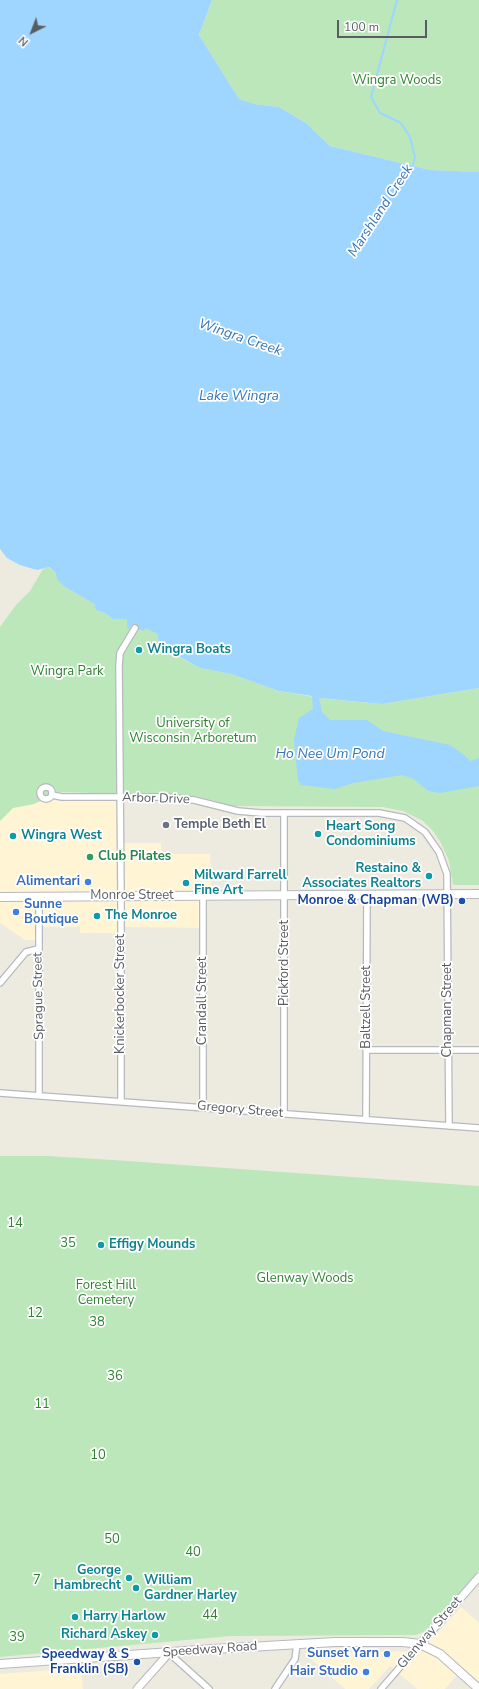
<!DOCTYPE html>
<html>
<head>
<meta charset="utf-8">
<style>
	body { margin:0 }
	#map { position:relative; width:479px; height:1689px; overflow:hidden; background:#edeae0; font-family:"Nunito Sans",sans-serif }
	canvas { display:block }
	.north { position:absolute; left:12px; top:12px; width:40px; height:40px; -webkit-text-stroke:3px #fff; paint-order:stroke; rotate:222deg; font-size:11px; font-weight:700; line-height:16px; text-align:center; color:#595d62 }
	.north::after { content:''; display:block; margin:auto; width:14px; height:18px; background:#595d62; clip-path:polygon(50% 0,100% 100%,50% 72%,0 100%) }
	.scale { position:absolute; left:337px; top:20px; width:90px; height:18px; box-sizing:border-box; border:2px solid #595d62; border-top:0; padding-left:5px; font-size:12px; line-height:14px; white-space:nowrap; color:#595d62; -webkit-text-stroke:3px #fff; paint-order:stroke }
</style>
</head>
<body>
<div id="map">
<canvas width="479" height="1689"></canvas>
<div class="north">N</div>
<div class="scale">100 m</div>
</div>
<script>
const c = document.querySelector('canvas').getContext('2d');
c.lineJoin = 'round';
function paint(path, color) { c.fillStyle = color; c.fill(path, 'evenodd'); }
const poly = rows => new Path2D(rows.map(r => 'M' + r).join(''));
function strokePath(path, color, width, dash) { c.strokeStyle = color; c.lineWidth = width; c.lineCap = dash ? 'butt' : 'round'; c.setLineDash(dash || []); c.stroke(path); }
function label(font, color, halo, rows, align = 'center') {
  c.font = font + ' "Nunito Sans",sans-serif'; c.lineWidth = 3.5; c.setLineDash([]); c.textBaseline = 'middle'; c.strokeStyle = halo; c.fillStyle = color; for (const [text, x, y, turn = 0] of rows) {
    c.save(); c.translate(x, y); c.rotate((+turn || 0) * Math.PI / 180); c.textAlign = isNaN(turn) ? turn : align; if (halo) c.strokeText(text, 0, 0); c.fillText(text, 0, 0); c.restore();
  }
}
paint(poly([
	[52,797,120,797,121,843,161,843,162,854,210,854,212,895,203,896,203,928,121,927,121,933,80,933,80,927,38,927,38,940,25,940,0,923,0,821,13,808,34,804],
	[461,1607,479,1623,479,1682,463,1668,445,1689,417,1689,390,1666,369,1689,345,1689,304,1653,421,1651],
	[81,1668,83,1689,0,1689,0,1674]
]), '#fff4d3');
paint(poly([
	[212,0,479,0,479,172,430,170,330,146,306,123,279,107,254,104,239,99,199,35],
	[48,567,56,573,65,587,96,605,98,611,105,613,113,619,127,619,127,627,146,627,157,634,160,647,200,668,231,674,279,691,326,699,382,704,479,688,479,885,453,885,449,861,441,843,433,831,423,821,403,811,382,807,234,806,196,796,59,792,34,804,13,808,0,821,0,627,16,605,30,591,43,569],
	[0,1156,47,1156,113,1160,479,1186,479,1571,425,1631,416,1635,231,1636,0,1657]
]), '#bbe7ba');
paint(poly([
	[0,0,212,0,199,35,239,99,254,104,279,107,306,123,330,146,430,170,479,172,479,688,382,704,319,698,322,712,330,720,367,720,383,731,450,745,464,755,470,761,479,758,479,786,440,793,428,791,414,779,402,775,353,783,335,789,301,785,298,780,294,740,299,718,313,709,312,696,279,691,231,674,200,668,160,646,157,634,146,628,143,631,132,626,129,629,127,627,127,619,113,619,105,613,98,611,94,607,96,605,65,587,57,579,56,573,49,567,37,570,20,565,7,558,0,549]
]), '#9ed6ff');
strokePath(poly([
	[397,0,371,97,380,113,401,123,410,137,415,157,412,168]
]), '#9ed6ff', 2);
const minor = poly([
	'40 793a6 6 0 1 1 12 0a6 6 0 1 1-12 0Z',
	[52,795,62,797,166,797,194,800,238,811,261,813,379,813,405,818,425,832,439,852,447,874,449,1126],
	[284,813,284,1114],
	[203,896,203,1107],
	[39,897,39,1095],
	[0,983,26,952,38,949],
	[366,1050,479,1050],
	[0,1093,479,1128],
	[121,1101,121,896,119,666,120,653,135,628],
	[366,1120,367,895],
	[169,1653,209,1689],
	[275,1689,295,1659,297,1644],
	[381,1689,420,1644]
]);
const tertiary = poly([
	[420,1644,479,1577],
	[137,1689,169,1653]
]);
const secondary = poly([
	[0,897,479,894],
	[0,1664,214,1649,335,1642,403,1642,420,1644,440,1654,479,1689]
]);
strokePath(minor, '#b6b9be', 8);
strokePath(tertiary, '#b6b9be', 9);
strokePath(secondary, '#b6bac0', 10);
strokePath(minor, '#fff', 5.5);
strokePath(tertiary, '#fff', 7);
strokePath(secondary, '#fff', 8);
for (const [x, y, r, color] of [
	[139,650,4,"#0f9aa8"],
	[166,825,4,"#6b7280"],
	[318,834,4,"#0f9aa8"],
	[13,836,4,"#0f9aa8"],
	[90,857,4,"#2e9e5b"],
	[429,876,4,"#0f9aa8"],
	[88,882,4,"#3f7fe0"],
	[186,883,4,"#0f9aa8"],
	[462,901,4,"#1a4fb4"],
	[16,912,4,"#3f7fe0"],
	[97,916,4,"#0f9aa8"],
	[101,1245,4,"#0f9aa8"],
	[129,1578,4,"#0f9aa8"],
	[136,1588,4,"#0f9aa8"],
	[75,1617,4,"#0f9aa8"],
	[155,1635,4,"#0f9aa8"],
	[387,1654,4,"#3f7fe0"],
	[137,1662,4,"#1a4fb4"],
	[366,1672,4,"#3f7fe0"]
]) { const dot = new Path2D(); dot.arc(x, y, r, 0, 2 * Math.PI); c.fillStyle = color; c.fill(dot); strokePath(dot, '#fff', 1.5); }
label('13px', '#2e8331', '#fff', [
	["Wingra Woods",397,81],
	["Wingra Park",67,672],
	["University of",193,724],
	["Wisconsin Arboretum",193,739],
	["14",15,1224],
	["35",68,1244],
	["Glenway Woods",305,1279],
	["Forest Hill",106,1286],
	["Cemetery",106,1301],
	["12",35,1314],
	["38",97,1323],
	["36",115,1377],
	["11",42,1405],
	["10",98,1456],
	["50",112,1540],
	["40",193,1553],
	["7",37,1581],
	["44",210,1616],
	["39",17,1638]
]);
label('bold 13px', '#0d838f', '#fff', [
	["Wingra Boats",147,650],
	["Heart Song",326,827],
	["Condominiums",326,842],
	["Wingra West",21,836],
	["Restaino &",421,869,"right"],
	["Associates Realtors",421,884,"right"],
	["Milward Farrell",194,876],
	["Fine Art",194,891],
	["The Monroe",105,916],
	["Effigy Mounds",109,1245],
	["George",121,1571,"right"],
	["Hambrecht",121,1586,"right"],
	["William",144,1581],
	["Gardner Harley",144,1596],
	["Harry Harlow",83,1617],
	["Richard Askey",147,1635,"right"]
], 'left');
label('13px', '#595d62', '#fff', [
	["Arbor Drive",156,799,2],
	["Monroe Street",132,896],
	["Pickford Street",285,963,-90],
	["Knickerbocker Street",121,994,-90],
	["Sprague Street",39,996,-91],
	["Crandall Street",203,1001,-90],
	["Baltzell Street",367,1007,-90],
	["Chapman Street",448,1010,-90],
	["Gregory Street",240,1110,5],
	["Glenway Street",430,1633,-49],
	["Speedway Road",210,1650,-4]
]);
label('bold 13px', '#5b616d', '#fff', [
	["Temple Beth El",174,825]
], 'left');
label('bold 13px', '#27864d', '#fff', [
	["Club Pilates",98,857]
], 'left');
label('bold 13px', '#366cbe', '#fff', [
	["Alimentari",80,882],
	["Sunne",24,905,"left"],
	["Boutique",24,920,"left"],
	["Sunset Yarn",379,1654],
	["Hair Studio",358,1672]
], 'right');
label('bold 13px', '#164399', '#fff', [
	["Monroe & Chapman (WB)",454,901],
	["Speedway & S",129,1655],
	["Franklin (SB)",129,1670]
], 'right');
label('italic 14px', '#3677b7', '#fff', [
	["Marshland Creek",381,211,-57],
	["Wingra Creek",240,338,19],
	["Lake Wingra",239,397],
	["Ho Nee Um Pond",330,755]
]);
</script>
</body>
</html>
